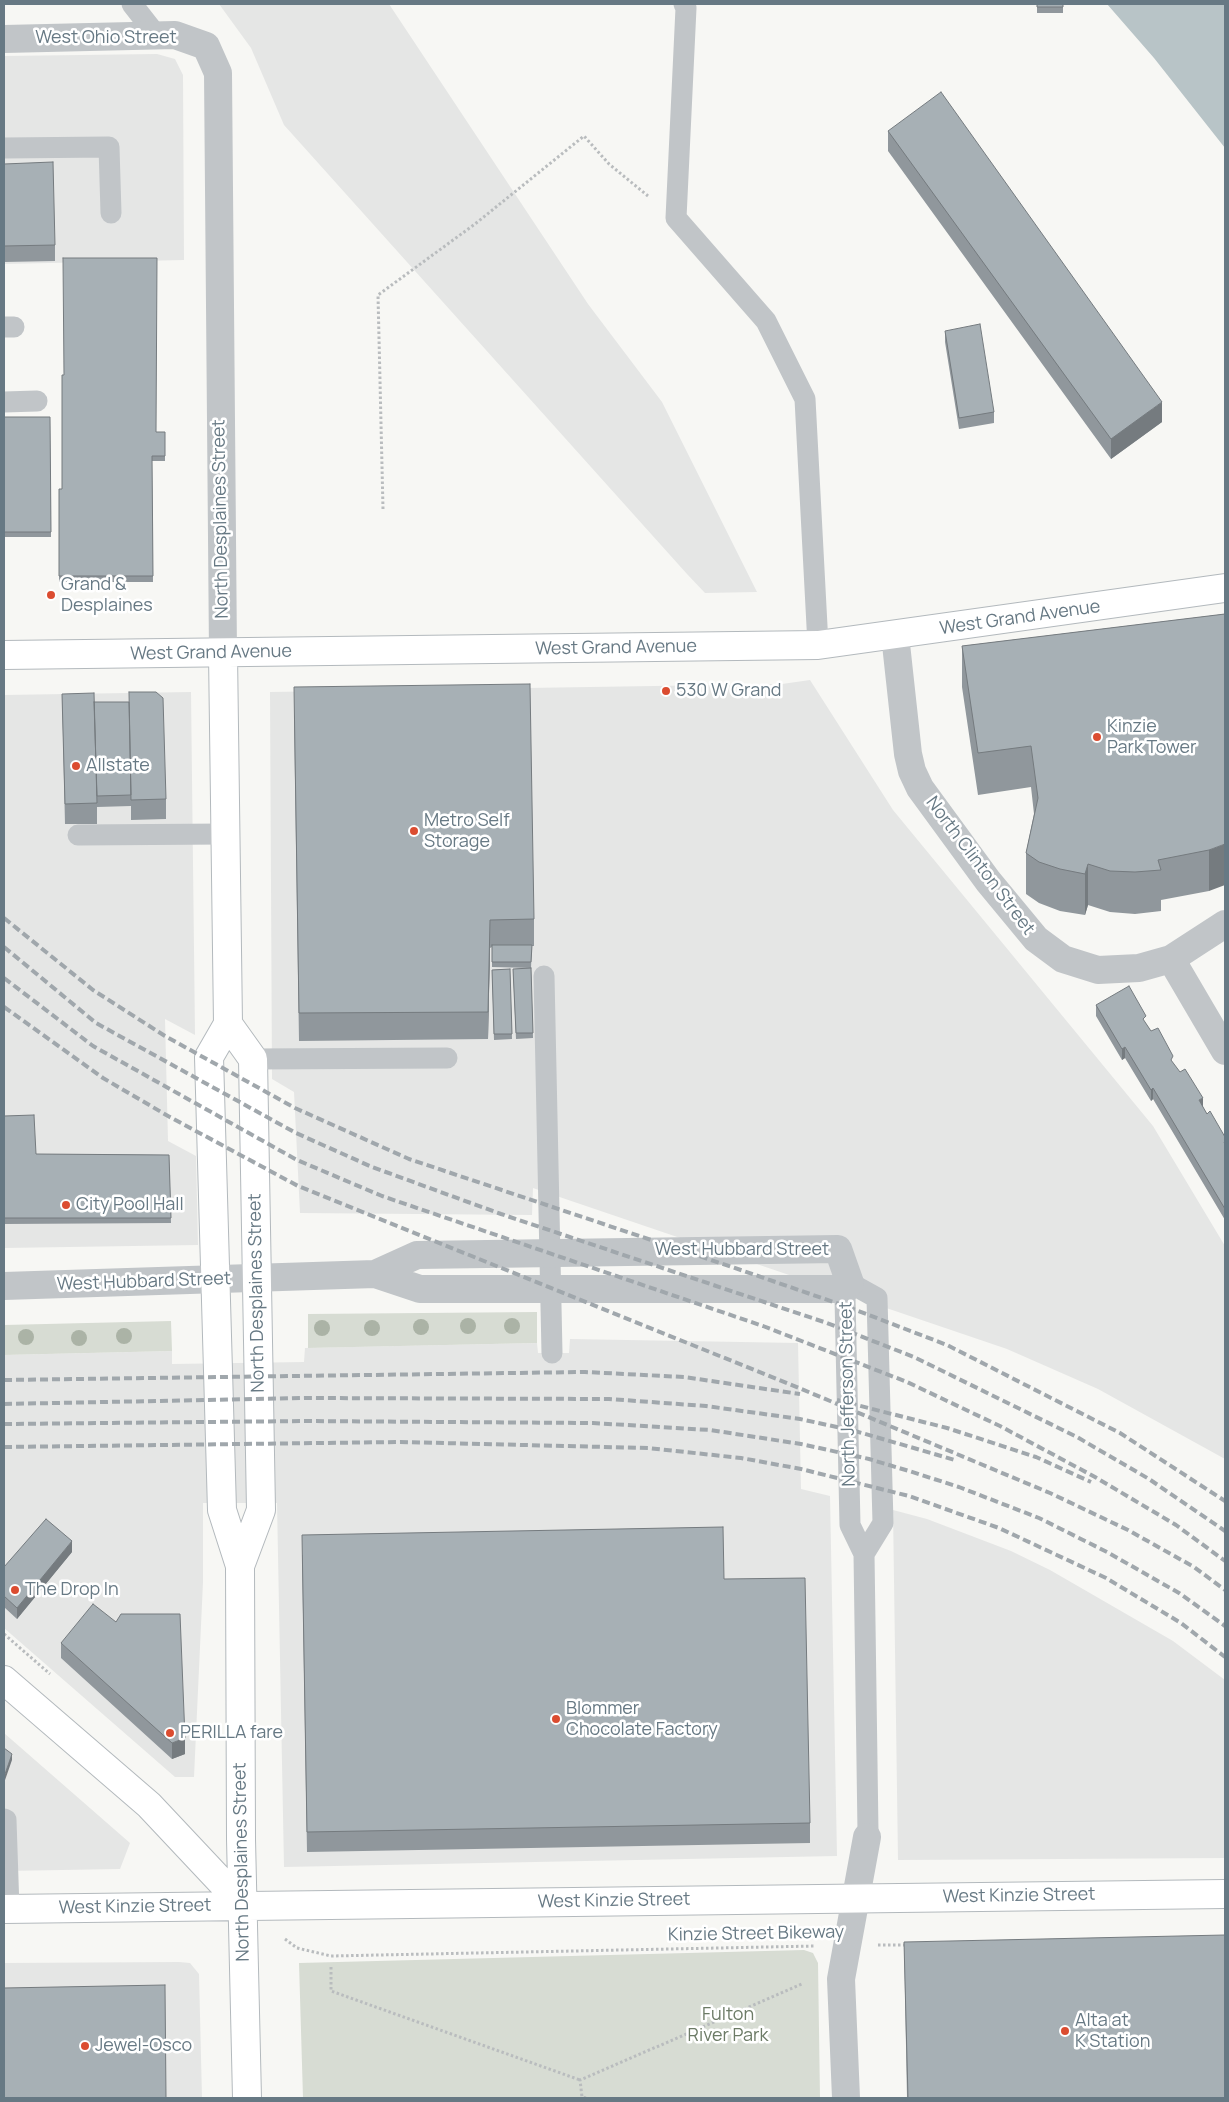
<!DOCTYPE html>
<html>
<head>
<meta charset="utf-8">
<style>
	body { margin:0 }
	#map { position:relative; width:1229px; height:2102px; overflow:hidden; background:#f7f7f4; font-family:Manrope,sans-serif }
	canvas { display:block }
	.frame { position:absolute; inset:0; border:5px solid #677984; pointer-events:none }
</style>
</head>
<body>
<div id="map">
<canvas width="1229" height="2102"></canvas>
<div class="frame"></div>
</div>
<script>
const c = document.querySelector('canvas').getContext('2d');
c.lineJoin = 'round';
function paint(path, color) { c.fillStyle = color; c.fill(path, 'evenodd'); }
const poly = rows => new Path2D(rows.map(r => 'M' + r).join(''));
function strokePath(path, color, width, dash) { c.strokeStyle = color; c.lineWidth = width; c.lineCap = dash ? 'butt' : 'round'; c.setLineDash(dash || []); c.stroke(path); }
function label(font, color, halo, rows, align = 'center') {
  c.font = font + ' Manrope,sans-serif'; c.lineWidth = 5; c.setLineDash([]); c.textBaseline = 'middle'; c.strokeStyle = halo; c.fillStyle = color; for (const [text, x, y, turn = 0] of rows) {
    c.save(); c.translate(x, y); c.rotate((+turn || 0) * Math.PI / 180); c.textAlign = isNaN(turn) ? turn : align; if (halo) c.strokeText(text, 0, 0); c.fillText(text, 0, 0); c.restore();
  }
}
paint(poly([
	[219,4,389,4,588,304,662,402,757,592,705,593,687,574,284,125,251,48],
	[157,54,175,59,183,75,184,260,4,264,4,56],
	[810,680,893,810,1153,1126,1225,1246,1225,1459,1098,1389,1007,1349,533,1188,532,1215,300,1213,294,1092,272,1079,270,692,782,684],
	[191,692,195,1035,165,1019,168,1141,196,1156,198,1245,4,1248,4,695],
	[570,1339,798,1343,801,1489,830,1496,837,1856,284,1867,277,1503,203,1503,203,1582,194,1777,175,1777,4,1628,4,1355,172,1351,172,1364,304,1362,305,1348,537,1343,538,1353,569,1353],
	[893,1510,927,1519,1011,1551,1050,1570,1173,1641,1225,1680,1225,1858,898,1860],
	[4,1733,130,1843,120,1869,4,1871],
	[179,1962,190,1963,199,1974,202,2098,4,2098,4,1963]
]), '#e5e6e5');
paint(poly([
	[537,1312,537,1343,308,1348,308,1314],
	[171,1321,172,1351,4,1355,4,1325],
	[804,1950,813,1953,818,1963,820,2098,303,2098,299,1963]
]), '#d7dcd3');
paint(poly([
	[1107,4,1225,4,1225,148,1154,58]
]), '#b8c4c7');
const secondary = poly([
	[223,653,228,1024,209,1057,222,1510,240,1566,241,1839,247,2098],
	[4,655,818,645,1225,588],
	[228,1024,253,1059,261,1510,240,1566],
	[4,1680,149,1805,243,1905],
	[4,1909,1225,1894]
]);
strokePath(secondary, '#b3b9bd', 30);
strokePath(poly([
	[383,509,378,295,475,224,584,136,609,164,648,196],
	[4,1634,50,1674],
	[285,1939,297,1948,331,1956,815,1946],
	[878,1945,907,1945],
	[331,1967,331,1991,580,2080],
	[586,2098,582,2097,580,2080,802,1984]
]), '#b9bcbe', 3, [2.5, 2.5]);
strokePath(poly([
	[132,4,157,36],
	[684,4,686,8,676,218,766,321,805,399,818,645],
	[4,148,109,147,111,213],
	[4,327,14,327],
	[4,402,37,401],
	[78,835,225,834],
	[544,976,552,1353],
	[253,1059,447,1058],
	[864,1554,883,1523,877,1298,850,1283,845,1298,850,1525,864,1554,868,1832,867,1837],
	[4,1819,6,1820,9,1909]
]), '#c1c5c8', 21);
strokePath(poly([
	[4,39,175,35,206,46,218,73,223,653],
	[895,635,908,754,912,771,920,788,988,881,1036,939,1063,959,1098,970,1139,968,1171,959,1225,1051],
	[1171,959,1225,924],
	[4,1286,375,1274,420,1289,835,1289,850,1283,838,1249,417,1255,375,1274],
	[846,2098,841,1979,867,1837]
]), '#c1c5c8', 28);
strokePath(secondary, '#fff', 28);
strokePath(poly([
	[4,918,93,990,165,1036,295,1108,409,1159,732,1267,848,1307,947,1345,1120,1433,1225,1501],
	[4,947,96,1023,296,1133,372,1167,501,1214,827,1323,914,1357,1077,1437,1149,1479,1225,1531],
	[4,978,93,1046,297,1160,382,1196,763,1326,907,1382,1000,1426,1095,1477,1176,1525,1225,1561],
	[4,1007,103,1078,168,1116,298,1186,799,1388,1050,1493,1128,1530,1194,1567,1225,1590],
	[4,1380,585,1372,684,1377,800,1394],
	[837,1400,947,1428,1036,1457,1091,1482],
	[4,1404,306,1398,609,1399,706,1406,800,1419,855,1431,955,1460],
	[4,1424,306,1421,593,1423,710,1430,801,1444,869,1459,909,1471,959,1487,1039,1518,1107,1552,1179,1593,1225,1626],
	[4,1447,400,1442,648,1448,741,1458,801,1469,909,1496,999,1528,1106,1578,1181,1623,1225,1657]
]), '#a0a7ac', 4, [8, 4]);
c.fillStyle = '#abb3a6';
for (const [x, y] of [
	[468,1326],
	[512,1326],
	[421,1327],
	[322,1328],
	[372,1328],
	[124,1336],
	[26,1337],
	[79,1338]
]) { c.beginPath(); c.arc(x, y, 8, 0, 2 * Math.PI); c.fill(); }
paint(poly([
	[1037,4,1063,4,1063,13,1037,13],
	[888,131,1162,422,1111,459,888,151],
	[4,164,55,245,55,261,4,262],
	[945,331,994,412,994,423,959,429,945,342],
	[4,417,50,417,51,537,4,537],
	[156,432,165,432,165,461,152,461,153,582,59,582,59,489,62,489],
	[1225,614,1209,891,1161,900,1161,911,1135,914,1110,912,1088,905,1085,915,1060,911,1039,903,1026,894,1026,853,1034,814,1031,787,978,795,962,687,962,646],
	[62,694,94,702,166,799,166,819,131,820,131,806,97,807,97,824,65,824],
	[294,715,534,919,534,946,532,946,531,968,492,967,492,947,490,948,488,1039,299,1041],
	[531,968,533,1038,516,1039,513,969],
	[510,969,512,1039,494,1040,492,970],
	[1096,1005,1146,1024,1203,1107,1207,1114,1225,1137,1225,1220,1153,1099,1151,1101,1125,1058,1122,1060,1096,1016],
	[4,1116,36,1154,169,1155,171,1223,4,1224],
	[72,1552,17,1619,4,1607,4,1567],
	[302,1555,724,1579,810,1823,810,1843,307,1852],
	[61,1643,185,1754,172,1759,61,1658],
	[904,1942,1225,2098,907,2098]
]), '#90979c');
paint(poly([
	[1162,402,1162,422,1111,459,1111,439],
	[1225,844,1225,885,1209,891,1209,850],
	[1088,864,1088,905,1085,915,1085,874],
	[490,920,490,948,488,1039,488,1012],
	[1125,1047,1125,1058,1122,1060,1122,1049],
	[1153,1088,1153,1099,1151,1101,1151,1090],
	[1203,1098,1203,1109,1199,1100],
	[72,1541,72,1552,17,1619,17,1608],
	[185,1738,185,1754,172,1759,172,1743],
	[12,1754,12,1760,4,1783,4,1777]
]), '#757b7f');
const building = poly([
	[1037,4,1063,4,1063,7,1037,7,1037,4],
	[941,92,1162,402,1111,439,888,131,941,92],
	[53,162,55,245,4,246,4,164,53,162],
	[63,258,157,258,156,432,165,432,165,456,152,456,153,576,59,576,59,489,62,489,62,375,64,375,63,258],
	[980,324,994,412,959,418,945,331,980,324],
	[4,417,50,417,51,532,4,532,4,417],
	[1225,614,1225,844,1209,850,1158,860,1161,870,1135,872,1110,871,1088,864,1085,874,1060,869,1039,862,1026,853,1038,798,1031,746,978,753,962,646,1225,614],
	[530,684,534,919,490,920,488,1012,299,1013,294,687,530,684],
	[129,692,156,692,163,698,166,799,131,800,129,692],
	[94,693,97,803,65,804,62,694,94,693],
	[94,702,129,702,131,795,97,796,94,702],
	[492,945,532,945,531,962,492,962,492,945],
	[531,968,533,1033,516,1033,513,969,531,968],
	[510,969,512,1034,494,1034,492,970,510,969],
	[1129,986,1146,1016,1143,1019,1151,1031,1158,1028,1173,1056,1171,1060,1180,1072,1185,1069,1203,1098,1199,1100,1207,1114,1210,1111,1225,1137,1225,1142,1224,1142,1225,1144,1225,1209,1153,1088,1151,1090,1125,1047,1122,1049,1096,1005,1129,986],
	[34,1115,36,1154,169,1155,171,1218,4,1218,4,1116,34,1115],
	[46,1519,72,1541,17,1608,4,1596,4,1567,46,1519],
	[723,1527,724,1579,805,1578,810,1823,307,1832,302,1535,723,1527],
	[93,1604,116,1622,121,1614,180,1614,185,1738,172,1743,61,1643,93,1604],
	[4,1748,12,1754,4,1777,4,1748],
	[1225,1935,1225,2098,908,2098,904,1942,1225,1935],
	[165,1985,166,2098,4,2098,4,1988,165,1985]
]);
paint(building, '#a7b0b5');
strokePath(building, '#757b7f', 1);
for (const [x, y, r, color] of [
	[51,595,5,"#db4c30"],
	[666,691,5,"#db4c30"],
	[1097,737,5,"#db4c30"],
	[76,766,5,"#db4c30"],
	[414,831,5,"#db4c30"],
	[66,1205,5,"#db4c30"],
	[15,1590,5,"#db4c30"],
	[556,1719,5,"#db4c30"],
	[170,1733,5,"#db4c30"],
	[1065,2031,5,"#db4c30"],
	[85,2046,5,"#db4c30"]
]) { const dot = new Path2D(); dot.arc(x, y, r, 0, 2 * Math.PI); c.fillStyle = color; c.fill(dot); strokePath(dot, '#fff', 2); }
label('18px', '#677984', '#fff', [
	["West Ohio Street",106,38],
	["North Desplaines Street",221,519,-91],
	["West Grand Avenue",1020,618,-8],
	["West Grand Avenue",616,648,-1],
	["West Grand Avenue",211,653,-1],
	["North Clinton Street",980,866,53],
	["West Hubbard Street",742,1250],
	["West Hubbard Street",144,1282,-2],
	["North Desplaines Street",257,1293,-91],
	["North Jefferson Street",848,1394,-91],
	["North Desplaines Street",242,1862,-91],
	["West Kinzie Street",1019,1896,-1],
	["West Kinzie Street",614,1901,-1],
	["West Kinzie Street",135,1907,-1],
	["Kinzie Street Bikeway",756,1934,-1]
]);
label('18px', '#677984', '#fff', [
	["Grand &",61,585],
	["Desplaines",61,606],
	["530 W Grand",676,691],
	["Kinzie",1107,727],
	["Park Tower",1107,748],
	["Allstate",86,766],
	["Metro Self",424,821],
	["Storage",424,842],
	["City Pool Hall",76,1205],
	["The Drop In",25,1590],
	["Blommer",566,1709],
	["Chocolate Factory",566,1730],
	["PERILLA fare",180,1733],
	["Alta at",1075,2021],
	["K Station",1075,2042],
	["Jewel-Osco",95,2046]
], 'left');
label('18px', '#6c7b66', '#fff', [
	["Fulton",728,2015],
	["River Park",728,2036]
]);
</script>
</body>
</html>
